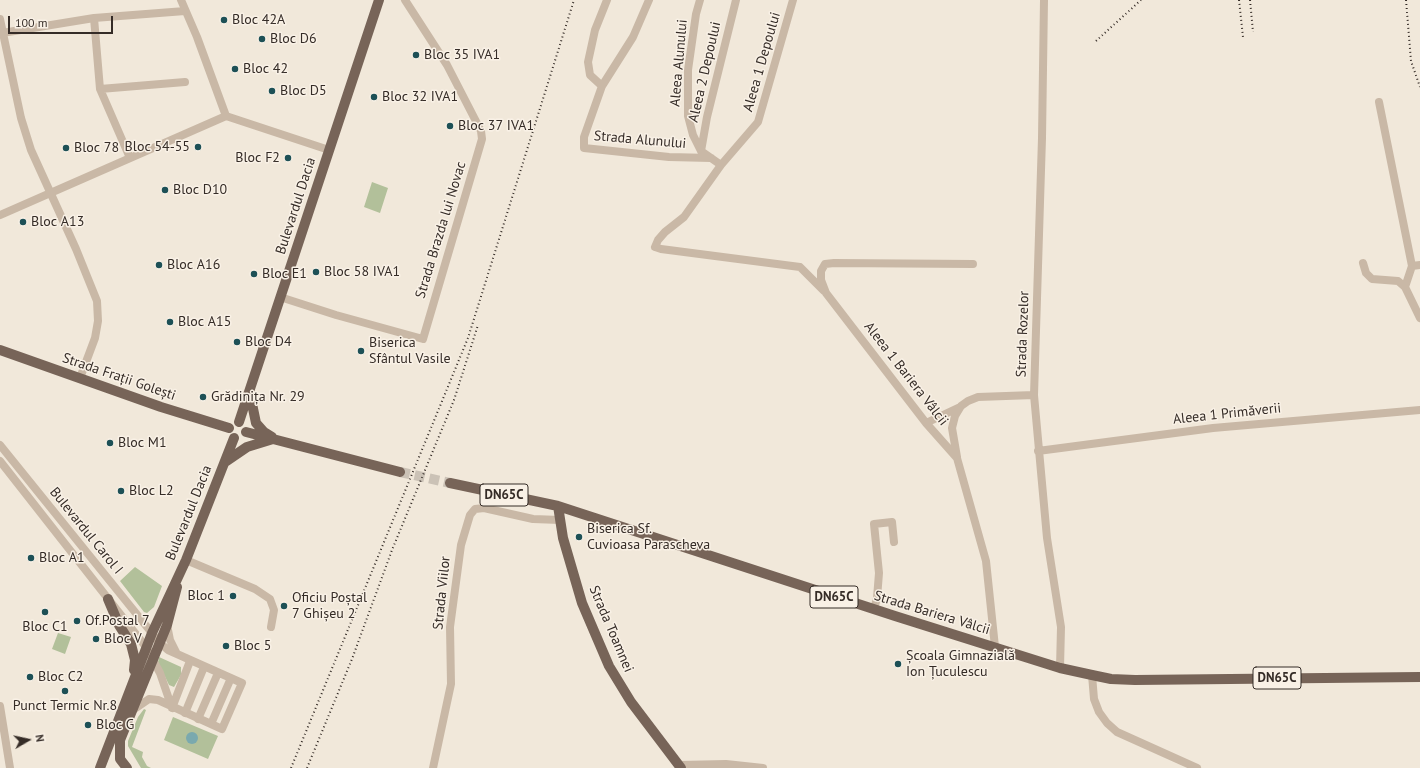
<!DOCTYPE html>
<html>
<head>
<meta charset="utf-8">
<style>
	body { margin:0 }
	#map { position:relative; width:1420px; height:768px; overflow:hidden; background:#f1e8da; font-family:"PT Sans",sans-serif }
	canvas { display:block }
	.north { position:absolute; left:8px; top:720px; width:40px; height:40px; -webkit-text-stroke:3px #f9f1e6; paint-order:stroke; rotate:81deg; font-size:11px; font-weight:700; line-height:16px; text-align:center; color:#352c27 }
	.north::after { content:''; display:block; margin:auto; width:14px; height:18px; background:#352c27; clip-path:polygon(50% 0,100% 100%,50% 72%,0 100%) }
	.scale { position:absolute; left:8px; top:16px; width:105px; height:18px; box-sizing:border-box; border:2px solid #352c27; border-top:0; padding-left:5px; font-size:12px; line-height:14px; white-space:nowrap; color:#352c27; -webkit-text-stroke:3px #f9f1e6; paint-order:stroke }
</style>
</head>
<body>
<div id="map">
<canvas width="1420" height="768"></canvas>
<div class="north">N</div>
<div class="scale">100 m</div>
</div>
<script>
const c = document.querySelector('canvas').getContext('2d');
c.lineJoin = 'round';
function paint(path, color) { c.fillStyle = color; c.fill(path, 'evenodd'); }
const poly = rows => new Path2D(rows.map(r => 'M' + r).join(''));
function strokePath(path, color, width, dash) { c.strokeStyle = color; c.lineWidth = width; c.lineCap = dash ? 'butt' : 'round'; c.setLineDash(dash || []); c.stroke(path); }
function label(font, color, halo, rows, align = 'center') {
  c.font = font + ' "PT Sans",sans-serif'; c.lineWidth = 3; c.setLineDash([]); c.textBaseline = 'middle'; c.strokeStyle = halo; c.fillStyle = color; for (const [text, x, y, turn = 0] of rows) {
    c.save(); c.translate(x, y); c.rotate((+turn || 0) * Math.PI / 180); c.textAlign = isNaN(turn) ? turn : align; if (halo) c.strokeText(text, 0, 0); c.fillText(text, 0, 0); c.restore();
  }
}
paint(poly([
	[372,182,388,188,380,213,364,207],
	[135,567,162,586,154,607,147,613,144,612,120,581],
	[58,633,71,637,65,654,52,649],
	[159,657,181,667,181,675,174,687,169,685,158,662],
	[144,709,146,710,132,747,143,752,142,757,147,766,151,768,141,768,128,746,128,741,138,717],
	[173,717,218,736,208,759,164,740]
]), '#b2c09a');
paint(poly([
	'186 738a6 6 0 1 1 12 0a6 6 0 1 1-12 0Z'
]), '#7aa9ae');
strokePath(poly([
	[400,472,450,483]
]), '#cbc2b6', 10, [10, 5]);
strokePath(poly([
	[181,0,197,37,226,116],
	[649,0,633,37,602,86,584,137,584,148,669,157,711,158],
	[700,0,696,14,688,70,688,116,693,135,701,151],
	[793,0,758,122,721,165,684,217,665,232,658,240,655,247,661,249,800,267,824,291],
	[1044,0,1042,138,1034,395,1047,538,1061,627,1060,668],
	[94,18,100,89,130,158],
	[0,19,21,118,31,150,76,249,97,301,98,321,95,338,80,378],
	[2,33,94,18,185,11],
	[602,86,590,75,588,62,595,30,607,0],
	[100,89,185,82],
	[1379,102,1412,266],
	[721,165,701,151,707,117,736,0],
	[0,215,226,116,329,150],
	[1363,263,1366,273,1372,279,1398,281,1405,287],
	[973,264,834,263,825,264,821,271,821,280,826,293,926,423,957,458,986,561,995,647],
	[1420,265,1412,266,1405,287,1420,318],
	[280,297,336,315,423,339,482,139,481,131,447,65,405,0],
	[926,423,960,407],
	[0,445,160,643,168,650,242,683,222,729,158,700,149,699,133,710],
	[1038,451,1213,428,1420,410],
	[957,457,952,428,955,416,961,406,968,401,978,397,1034,395],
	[0,461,146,647,160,673,172,708],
	[186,560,255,589,270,599,274,610,271,627],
	[874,609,877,598,879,573,874,524,892,522,894,542],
	[167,625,170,640,177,654],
	[1092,675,1094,699,1099,712,1107,723,1117,732,1197,768],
	[0,706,10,768],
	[172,708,190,661],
	[185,713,204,667],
	[198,719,218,673],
	[211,724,231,678],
	[679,765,726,764,763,768],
	[433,768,451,684,450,627,461,545,470,515,475,509,484,508,533,519,560,520]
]), '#c9b8a6', 8);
strokePath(poly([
	[0,350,161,407,229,428],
	[250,394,256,423,264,432,272,437],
	[239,422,379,0],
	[246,432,400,472],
	[225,462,247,447,273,439],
	[450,483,558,506,895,616,1060,668,1092,675,1111,679,1135,680,1420,677],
	[558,506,563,538,582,603,609,666,631,702,681,768],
	[108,599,119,625,131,644,135,660,134,670],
	[100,768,152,633,186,560,234,438],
	[127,768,120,759,120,740,167,625,177,587]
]), '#776458', 10);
strokePath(poly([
	[1239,0,1243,37],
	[1250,0,1253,32],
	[1406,0,1411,61,1420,87],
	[1096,41,1141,0],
	[291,768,468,338,574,0],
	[307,768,352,659,392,550,454,400,478,325]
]), '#352c27', 2, [1, 3]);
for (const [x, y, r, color] of [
	[224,20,4,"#1d5056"],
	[262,39,4,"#1d5056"],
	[416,55,4,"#1d5056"],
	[235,69,4,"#1d5056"],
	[272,91,4,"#1d5056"],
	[374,97,4,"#1d5056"],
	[450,126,4,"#1d5056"],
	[198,147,4,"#1d5056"],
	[66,148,4,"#1d5056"],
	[288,158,4,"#1d5056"],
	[165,190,4,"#1d5056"],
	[23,222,4,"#1d5056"],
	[159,265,4,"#1d5056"],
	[316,272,4,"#1d5056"],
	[254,274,4,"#1d5056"],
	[170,322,4,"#1d5056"],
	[237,342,4,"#1d5056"],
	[361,351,4,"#1d5056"],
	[203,397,4,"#1d5056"],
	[110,443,4,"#1d5056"],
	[121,491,4,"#1d5056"],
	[579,537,4,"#1d5056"],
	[31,558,4,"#1d5056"],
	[233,596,4,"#1d5056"],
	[284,606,4,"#1d5056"],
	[45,612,4,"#1d5056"],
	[77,621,4,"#1d5056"],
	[96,639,4,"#1d5056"],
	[226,646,4,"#1d5056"],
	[898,664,4,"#1d5056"],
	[30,677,4,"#1d5056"],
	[65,691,4,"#1d5056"],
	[88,725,4,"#1d5056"]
]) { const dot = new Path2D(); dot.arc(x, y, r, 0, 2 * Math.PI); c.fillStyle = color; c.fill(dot); strokePath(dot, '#f9f1e6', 1.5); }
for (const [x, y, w] of [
	[504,495,48],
	[834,597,48],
	[1277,678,48]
]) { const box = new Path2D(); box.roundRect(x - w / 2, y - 11, w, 22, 3); c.fillStyle = '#f9f1e6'; c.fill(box); strokePath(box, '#352c27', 1); }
label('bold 13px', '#352c27', null, [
	["DN65C",504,495],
	["DN65C",834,597],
	["DN65C",1277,678]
]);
label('14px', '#352c27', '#f9f1e6', [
	["Bloc 42A",232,20],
	["Bloc D6",270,39],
	["Bloc 35 IVA1",424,55],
	["Bloc 42",243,69],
	["Bloc D5",280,91],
	["Bloc 32 IVA1",382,97],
	["Bloc 37 IVA1",458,126],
	["Bloc 54-55",190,147,"right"],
	["Bloc 78",74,148],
	["Bloc F2",280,158,"right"],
	["Bloc D10",173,190],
	["Bloc A13",31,222],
	["Bloc A16",167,265],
	["Bloc 58 IVA1",324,272],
	["Bloc E1",262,274],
	["Bloc A15",178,322],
	["Bloc D4",245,342],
	["Biserica",369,343],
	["Sfântul Vasile",369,359],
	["Grădinița Nr. 29",211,397],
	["Bloc M1",118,443],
	["Bloc L2",129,491],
	["Biserica Sf.",587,529],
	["Cuvioasa Parascheva",587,545],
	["Bloc A1",39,558],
	["Bloc 1",225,596,"right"],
	["Oficiu Poștal",292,598],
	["7 Ghișeu 2",292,614],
	["Of.Postal 7",85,621],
	["Bloc C1",45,627,"center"],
	["Bloc V",104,639],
	["Bloc 5",234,646],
	["Școala Gimnazială",906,656],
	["Ion Țuculescu",906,672],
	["Bloc C2",38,677],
	["Punct Termic Nr.8",65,706,"center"],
	["Bloc G",96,725]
], 'left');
label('14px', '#352c27', '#f9f1e6', [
	["Aleea 1 Depoului",762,62,-74],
	["Aleea Alunului",679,63,-85],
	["Aleea 2 Depoului",705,72,-77],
	["Strada Alunului",640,140,5],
	["Bulevardul Dacia",296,206,-72],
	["Strada Brazda lui Novac",441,230,-73],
	["Strada Rozelor",1023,334,-88],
	["Aleea 1 Bariera Vâlcii",906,374,52],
	["Strada Frații Golești",119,377,19],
	["Aleea 1 Primăverii",1227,414,-6],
	["Bulevardul Dacia",189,513,-68],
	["Bulevardul Carol I",86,531,51],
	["Strada Viilor",442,593,-84],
	["Strada Bariera Vâlcii",932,613,17],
	["Strada Toamnei",611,629,67]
]);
</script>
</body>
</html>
